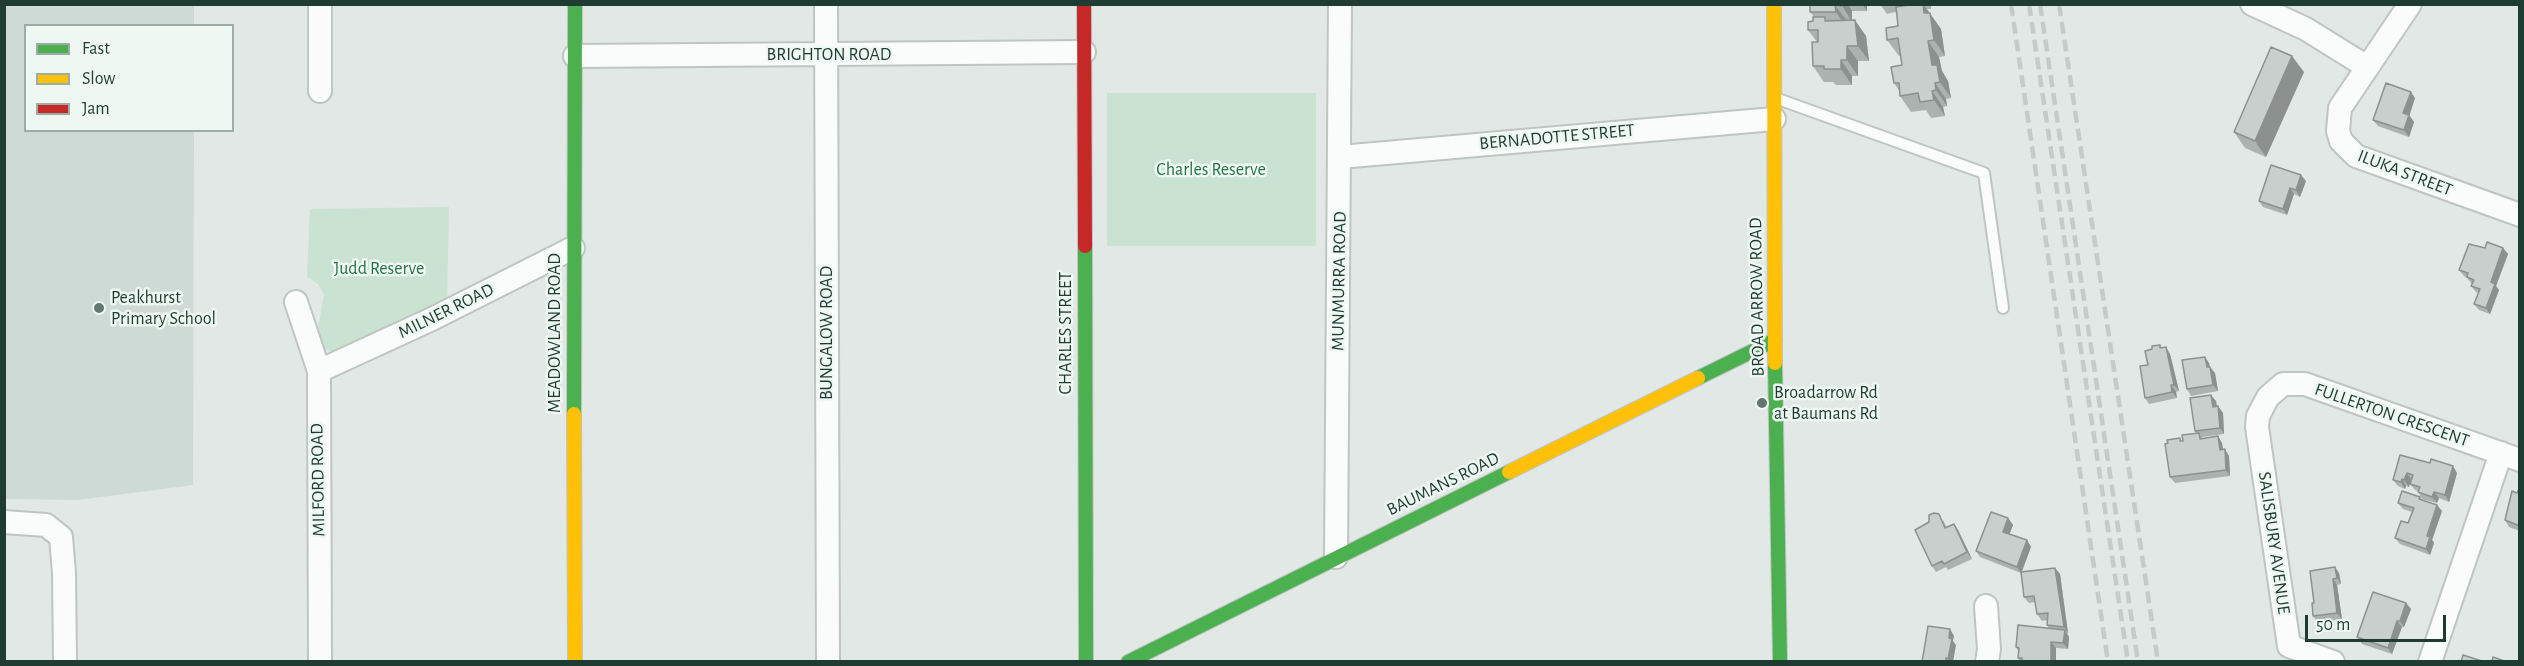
<!DOCTYPE html>
<html>
<head>
<meta charset="utf-8">
<style>
	body { margin:0 }
	#map { position:relative; width:2524px; height:666px; overflow:hidden; background:#e1e8e5; font-family:"Alegreya Sans",sans-serif }
	canvas { display:block }
	.frame { position:absolute; inset:0; border:6px solid #1f3c33; pointer-events:none }
	.legend { position:absolute; left:24px; top:24px; width:210px; height:108px; box-sizing:border-box; background:#eff7f3; border:2px solid #9caca6; margin:0; padding:8px 10px; list-style:none; font-size:18px; color:#1f3c33 }
	.legend li { display:flex; align-items:center; gap:12px; height:30px }
	.legend b { width:30px; border:2px solid #9caca6 }
	.scale { position:absolute; left:2305px; top:615px; width:141px; height:27px; box-sizing:border-box; border:3px solid #1f3c33; border-top:0; padding-left:8px; font-size:18px; line-height:21px; white-space:nowrap; color:#1f3c33; -webkit-text-stroke:4px #eff7f3; paint-order:stroke }
</style>
</head>
<body>
<div id="map">
<canvas width="2524" height="666"></canvas>
<div class="frame"></div>
<ul class="legend">
<li><b style="height:8px;background:#4caf50"></b>Fast</li>
<li><b style="height:8px;background:#ffc107"></b>Slow</li>
<li><b style="height:8px;background:#c62828"></b>Jam</li>
</ul>
<div class="scale">50 m</div>
</div>
<script>
const c = document.querySelector('canvas').getContext('2d');
c.lineJoin = 'round';
function paint(path, color) { c.fillStyle = color; c.fill(path, 'evenodd'); }
const poly = rows => new Path2D(rows.map(r => 'M' + r).join(''));
function strokePath(path, color, width, dash) { c.strokeStyle = color; c.lineWidth = width; c.lineCap = dash ? 'butt' : 'round'; c.setLineDash(dash || []); c.stroke(path); }
function label(font, color, halo, rows, align = 'center') {
  c.font = font + ' "Alegreya Sans",sans-serif'; c.lineWidth = 5; c.setLineDash([]); c.textBaseline = 'middle'; c.strokeStyle = halo; c.fillStyle = color; for (const [text, x, y, turn = 0] of rows) {
    c.save(); c.translate(x, y); c.rotate((+turn || 0) * Math.PI / 180); c.textAlign = isNaN(turn) ? turn : align; if (halo) c.strokeText(text, 0, 0); c.fillText(text, 0, 0); c.restore();
  }
}
paint(poly([
	[5,4,194,5,194,25,26,26,26,130,194,131,193,485,78,500,5,499]
]), '#cedad5');
paint(poly([
	[1107,93,1316,93,1316,246,1107,246],
	[449,207,447,303,337,354,323,348,317,336,324,294,318,284,307,277,310,209]
]), '#c9e2d1');
const lane = poly([
	[1778,99,1984,173,2003,308]
]);
const street = poly([
	[320,4,320,91],
	[826,4,828,662],
	[2252,4,2306,29,2367,67],
	[2410,4,2340,108,2338,131,2341,141,2356,156,2520,215],
	[575,56,1084,52],
	[1340,157,1774,119],
	[296,302,319,371,320,662],
	[319,371,432,319,573,248],
	[4,522,46,525,61,537,64,573,65,662],
	[1336,557,1340,4],
	[1986,606,1989,649,1987,662],
	[2333,662,2289,646,2257,427,2258,416,2268,397,2283,384,2305,384,2520,460],
	[2430,662,2501,453]
]);
const fast = poly([
	[1085,246,1086,662],
	[1775,363,1780,662],
	[1698,378,1775,340],
	[574,414,575,4],
	[1128,662,1509,472]
]);
const slow = poly([
	[1774,4,1775,363],
	[574,414,575,662],
	[1509,472,1698,378]
]);
const jam = poly([
	[1084,4,1085,246]
]);
strokePath(lane, '#bec5c2', 14);
strokePath(street, '#bec5c2', 26);
strokePath(fast, '#bdc6c2', 16);
strokePath(slow, '#bdc6c2', 16);
strokePath(jam, '#bdc6c2', 16);
strokePath(lane, '#fafcfb', 10);
strokePath(street, '#fafcfb', 22);
strokePath(fast, '#4caf50', 14);
strokePath(slow, '#ffc107', 14);
strokePath(jam, '#c62828', 14);
strokePath(poly([
	[2011,4,2108,662],
	[2029,4,2128,662],
	[2040,4,2138,662],
	[2059,4,2158,662]
]), '#c6cac9', 4.5, [12, 6]);
paint(poly([
	[1810,4,1867,4,1867,11,1852,11,1852,20,1866,36,1869,61,1858,61,1858,76,1852,76,1852,85,1836,85,1833,82,1824,82,1813,66,1817,42,1808,30,1814,17,1810,12],
	[1880,4,1931,4,1931,9,1927,9,1941,29,1945,56,1939,57,1942,71,1948,81,1951,98,1946,99,1947,106,1943,107,1945,116,1931,118,1926,110,1911,112,1900,96,1900,92,1894,83,1902,65,1901,55,1899,56,1887,40,1898,26,1897,14,1895,12,1887,14],
	[2304,72,2266,157,2245,148,2234,132],
	[2415,98,2409,115,2414,122,2409,137,2378,126,2373,120],
	[2306,181,2300,197,2294,194,2287,215,2263,207,2259,201],
	[2485,248,2503,248,2508,254,2496,286,2499,290,2490,314,2479,310,2474,304,2478,293,2476,292,2471,286,2472,284,2467,278,2464,276,2459,270],
	[2160,345,2162,348,2170,354,2179,391,2176,392,2177,398,2149,404,2145,398,2148,365,2152,349],
	[2209,363,2210,367,2215,373,2218,391,2191,396,2187,389],
	[2216,401,2217,407,2223,413,2224,434,2202,437,2203,439,2222,443,2223,450,2229,456,2230,476,2175,483,2170,477,2196,433,2195,431],
	[2400,455,2457,473,2449,502,2439,498,2437,503,2422,499,2418,492,2418,491,2415,490,2410,484,2412,480,2411,479,2409,487,2406,486,2405,489,2398,486,2393,480],
	[2520,490,2520,531,2509,527,2505,520],
	[2420,497,2421,499,2442,511,2432,540,2434,543,2430,555,2400,544,2395,538,2408,523,2412,512,2403,509,2398,503],
	[2008,518,2013,525,2009,534,2027,540,2031,547,2022,572,2055,568,2060,574,2068,633,2067,633,2069,637,2068,649,2056,648,2056,662,2020,662,2018,658,2018,651,2016,647,2049,629,2047,625,2048,620,2042,621,2037,614,2035,602,2029,603,2024,597,2021,573,1980,557,1976,551],
	[1943,520,1947,528,1954,524,1958,530,1972,559,1948,570,1946,567,1936,572,1932,566],
	[2310,571,2339,573,2341,584,2337,585,2342,619,2318,623,2313,616,2314,603],
	[2406,603,2411,609,2404,627,2402,627,2392,654,2362,644,2357,637]
]), '#acb2af');
paint(poly([
	[1841,4,1848,4,1852,11,1852,22],
	[1862,4,1867,4,1867,11],
	[1923,4,1941,29,1945,56,1934,40,1924,13],
	[1835,5,1847,21,1847,28,1836,12],
	[1855,20,1866,36,1869,61,1858,46],
	[1928,41,1939,57,1942,71,1948,81,1951,98,1940,82,1932,65],
	[1847,46,1858,61,1858,76,1847,60],
	[2292,56,2304,72,2266,157,2255,141],
	[1841,60,1852,76,1852,85,1841,69],
	[1935,83,1946,99,1947,106,1936,90],
	[1932,91,1943,107,1945,116,1934,100],
	[2411,92,2415,98,2408,120,2403,113],
	[2409,115,2414,122,2409,137,2404,130],
	[2301,175,2306,181,2300,197,2296,190],
	[2290,188,2294,194,2287,215,2283,209],
	[2503,248,2508,254,2496,286,2499,290,2490,314,2486,308,2491,282],
	[2166,347,2170,354,2179,391,2174,385],
	[2205,357,2209,363,2211,374,2207,367],
	[2210,367,2215,373,2218,391,2213,385],
	[2171,385,2176,392,2177,398,2172,392],
	[2211,395,2216,401,2218,413,2213,407],
	[2218,406,2223,413,2224,434,2220,428],
	[2218,436,2222,443,2224,456,2220,450],
	[2225,449,2229,456,2230,476,2226,470],
	[2453,466,2457,473,2449,502,2445,495],
	[2407,473,2411,479,2409,487,2404,480],
	[2402,479,2406,486,2405,489,2401,482],
	[2434,492,2439,498,2437,503,2432,497],
	[2437,505,2442,511,2432,540,2434,543,2430,555,2426,549,2427,536],
	[2008,518,2013,525,2008,538,2003,532],
	[1954,524,1958,530,1972,559,1967,552],
	[2027,540,2031,547,2021,573,2017,567],
	[2335,567,2339,573,2341,584,2337,578],
	[2055,568,2060,574,2068,633,2064,627],
	[2333,579,2337,585,2342,619,2337,613],
	[2406,603,2411,609,2404,627,2400,621],
	[2397,621,2402,627,2392,654,2388,648],
	[1950,629,1954,636,1953,641,1956,645,1953,662,1950,662,1948,659,1949,638],
	[2065,630,2069,637,2068,649,2063,643],
	[2051,642,2056,648,2056,662,2051,662]
]), '#8c918f');
const building = poly([
	[1810,4,1841,4,1841,6,1835,5,1836,12,1810,12,1810,4],
	[1915,4,1923,4,1924,13,1930,13,1934,40,1928,41,1932,65,1937,65,1940,82,1935,83,1936,90,1932,91,1934,100,1920,102,1918,93,1900,96,1899,83,1894,83,1891,67,1902,65,1898,38,1887,40,1886,28,1898,26,1896,7,1915,4],
	[1813,17,1825,17,1825,21,1855,20,1858,46,1847,46,1847,60,1841,60,1841,69,1824,69,1824,66,1813,66,1812,42,1818,42,1818,30,1808,30,1808,22,1813,21,1813,17],
	[2271,47,2292,56,2255,141,2234,132,2271,47],
	[2386,83,2411,92,2403,113,2409,115,2404,130,2373,120,2386,83],
	[2271,165,2301,175,2296,190,2290,188,2283,209,2259,201,2271,165],
	[2487,242,2503,248,2491,282,2495,284,2486,308,2474,304,2480,289,2471,286,2474,280,2467,277,2468,273,2459,270,2469,244,2485,248,2487,242],
	[2160,345,2160,348,2166,347,2174,385,2171,385,2172,392,2145,398,2140,366,2148,365,2145,351,2152,349,2152,346,2160,345],
	[2205,357,2207,367,2210,367,2213,385,2187,389,2182,360,2205,357],
	[2211,395,2213,407,2218,406,2220,428,2195,431,2190,398,2211,395],
	[2199,433,2200,439,2218,436,2220,450,2225,449,2226,470,2170,477,2165,444,2168,443,2167,440,2180,438,2180,441,2183,441,2182,435,2199,433],
	[2400,455,2430,463,2431,459,2453,466,2445,495,2434,492,2432,497,2418,492,2420,487,2410,484,2413,475,2407,473,2404,480,2402,479,2401,482,2393,480,2400,455],
	[2519,489,2520,490,2520,526,2505,520,2512,491,2517,493,2519,489],
	[2402,491,2420,497,2419,499,2437,505,2427,536,2430,537,2426,549,2395,538,2401,521,2408,523,2414,508,2398,503,2402,491],
	[1991,512,2008,518,2003,532,2027,540,2017,567,1976,551,1991,512],
	[1934,513,1939,514,1945,528,1954,524,1967,552,1944,564,1942,561,1932,566,1915,530,1929,522,1929,515,1934,513],
	[2335,567,2337,578,2333,579,2337,613,2313,616,2312,603,2314,603,2310,571,2335,567],
	[2055,568,2064,627,2047,625,2048,613,2037,614,2034,596,2024,597,2021,572,2055,568],
	[2373,592,2406,603,2400,621,2397,621,2388,648,2357,637,2373,592],
	[2018,625,2065,630,2063,643,2051,642,2051,662,2022,662,2022,658,2018,658,2019,648,2016,647,2018,625],
	[1928,626,1950,629,1949,638,1952,639,1948,659,1946,658,1946,662,1922,662,1928,626],
	[2463,655,2485,662,2461,662,2463,655],
	[2493,657,2507,662,2492,662,2493,657]
]);
paint(building, '#c8cfcc');
strokePath(building, '#8c918f', 1.5);
for (const [x, y, r, color] of [
	[99,308,6,"#637871"],
	[1762,403,6,"#637871"]
]) { const dot = new Path2D(); dot.arc(x, y, r, 0, 2 * Math.PI); c.fillStyle = color; c.fill(dot); strokePath(dot, '#eff7f3', 2); }
label('18px', '#1f3c33', '#eff7f3', [
	["BRIGHTON ROAD",829,55],
	["BERNADOTTE STREET",1557,137,-5],
	["ILUKA STREET",2405,173,21],
	["MUNMURRA ROAD",1339,281,-89],
	["BROAD ARROW ROAD",1757,297,-91],
	["MILNER ROAD",446,311,-26],
	["MEADOWLAND ROAD",555,333,-90],
	["BUNGALOW ROAD",827,333,-90],
	["CHARLES STREET",1066,333,-90],
	["FULLERTON CRESCENT",2392,415,19],
	["MILFORD ROAD",318,480,-91],
	["BAUMANS ROAD",1443,484,-26],
	["SALISBURY AVENUE",2274,543,82]
]);
label('18px', '#267544', '#eff7f3', [
	["Charles Reserve",1211,170],
	["Judd Reserve",379,269]
]);
label('18px', '#1f3c33', '#eff7f3', [
	["Peakhurst",111,298],
	["Primary School",111,319],
	["Broadarrow Rd",1774,393],
	["at Baumans Rd",1774,414]
], 'left');
</script>
</body>
</html>
